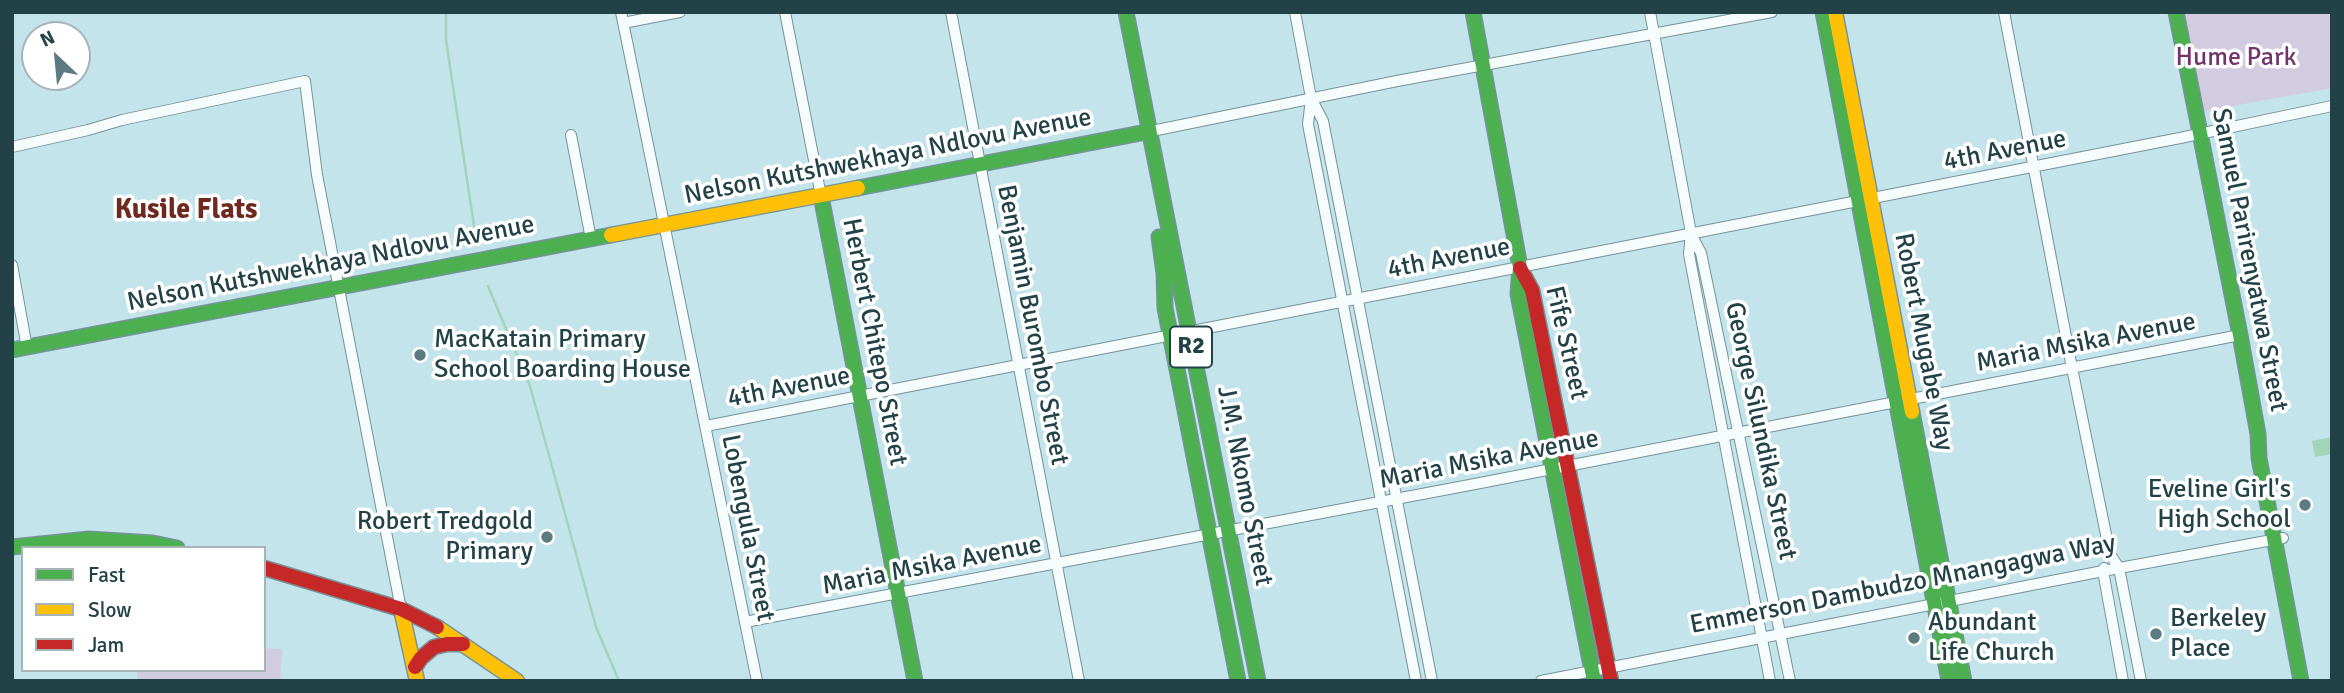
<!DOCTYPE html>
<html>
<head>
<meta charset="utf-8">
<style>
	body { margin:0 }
	#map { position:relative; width:2344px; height:693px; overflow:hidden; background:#c4e4eb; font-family:Signika,sans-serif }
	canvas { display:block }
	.frame { position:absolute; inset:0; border:14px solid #224248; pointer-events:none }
	.legend { position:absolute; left:21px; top:546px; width:245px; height:126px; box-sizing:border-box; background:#fff; border:2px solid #a7b3b6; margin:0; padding:9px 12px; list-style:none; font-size:21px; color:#224248 }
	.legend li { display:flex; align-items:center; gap:14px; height:35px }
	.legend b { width:35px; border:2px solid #a7b3b6 }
	.north { position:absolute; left:21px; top:21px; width:70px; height:70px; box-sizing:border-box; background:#fff; border:2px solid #a7b3b6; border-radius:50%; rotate:334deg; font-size:19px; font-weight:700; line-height:28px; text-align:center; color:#224248 }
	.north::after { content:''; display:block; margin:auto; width:24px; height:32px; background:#5b7b81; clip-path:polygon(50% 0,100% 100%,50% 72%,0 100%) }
</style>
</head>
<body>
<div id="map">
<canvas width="2344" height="693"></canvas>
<div class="frame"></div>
<ul class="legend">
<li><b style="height:9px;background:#4caf50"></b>Fast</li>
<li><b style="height:9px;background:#ffc107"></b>Slow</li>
<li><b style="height:9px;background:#c62828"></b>Jam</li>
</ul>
<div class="north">N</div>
</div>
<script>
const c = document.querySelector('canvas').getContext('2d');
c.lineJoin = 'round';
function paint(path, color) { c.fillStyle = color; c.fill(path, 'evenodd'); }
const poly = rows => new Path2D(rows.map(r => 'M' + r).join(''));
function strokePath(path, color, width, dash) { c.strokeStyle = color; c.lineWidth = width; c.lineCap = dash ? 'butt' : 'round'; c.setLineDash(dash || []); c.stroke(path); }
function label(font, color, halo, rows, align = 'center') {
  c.font = font + ' Signika,sans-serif'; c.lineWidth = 7; c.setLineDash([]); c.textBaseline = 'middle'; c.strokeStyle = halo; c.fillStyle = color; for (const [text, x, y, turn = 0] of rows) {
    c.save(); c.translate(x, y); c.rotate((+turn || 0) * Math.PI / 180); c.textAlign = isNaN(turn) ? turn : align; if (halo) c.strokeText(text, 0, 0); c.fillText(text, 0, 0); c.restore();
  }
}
paint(poly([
	[2181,12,2332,12,2332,88,2200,112],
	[264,648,282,649,280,681,137,681,137,670,264,670]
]), '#d2cce1');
paint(poly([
	[2332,437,2332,454,2315,457,2312,441]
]), '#a2d4b7');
strokePath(poly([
	[446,12,446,40,477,246],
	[488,286,530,386,596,627,619,681]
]), '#a2d4b7', 2.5);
const street = poly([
	[621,12,757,681],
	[785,12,821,196],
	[951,12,1079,681],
	[1295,12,1311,98,1323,121,1432,681],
	[1650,12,1691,233,1689,254,1770,681],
	[2004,12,2072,368,2110,554,2119,568,2141,681],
	[623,23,680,12],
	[1311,99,1308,124,1416,681],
	[1147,132,1397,81,1772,12],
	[571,135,591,239],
	[12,147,88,130,122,120,305,81,317,175,401,609],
	[1691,234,1701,253,1790,681],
	[12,265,27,348],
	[706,426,2180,138,2332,106],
	[2104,568,2103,571,2123,681],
	[745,622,1475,484,2240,335],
	[1541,681,2103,571,2283,538]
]);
const fast = poly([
	[1126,12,1258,681],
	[1473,12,1520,267,1518,294,1594,681],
	[1823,12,1949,681],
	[2176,12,2240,335,2258,434,2259,458,2301,681],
	[858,188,1141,133],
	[821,196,915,681],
	[1159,237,1164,273,1165,308,1238,681],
	[12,350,611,235],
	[1912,412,1964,681],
	[12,547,89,539,153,543,177,548]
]);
const slow = poly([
	[1835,12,1912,412],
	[611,235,858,188],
	[401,609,417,681],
	[437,627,517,681]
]);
const jam = poly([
	[1520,268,1532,290,1611,681],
	[264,568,401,609,437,627],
	[415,667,421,658,434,647,447,644,463,644]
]);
strokePath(street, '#75949a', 12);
strokePath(fast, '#75949a', 17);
strokePath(slow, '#75949a', 17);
strokePath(jam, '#75949a', 17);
strokePath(street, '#f6fbfc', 10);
strokePath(fast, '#4caf50', 14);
strokePath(slow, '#ffc107', 14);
strokePath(jam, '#c62828', 14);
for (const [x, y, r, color] of [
	[420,355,7,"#5b7b81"],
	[2305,505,7,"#5b7b81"],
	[547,537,7,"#5b7b81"],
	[2156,634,7,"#5b7b81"],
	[1914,638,7,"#5b7b81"]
]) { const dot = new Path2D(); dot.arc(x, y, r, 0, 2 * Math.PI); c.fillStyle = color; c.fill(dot); strokePath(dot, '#fff', 2.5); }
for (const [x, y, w] of [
	[1191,347,42]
]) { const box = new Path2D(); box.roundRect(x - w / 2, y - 20.5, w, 41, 5); c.fillStyle = '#fff'; c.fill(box); strokePath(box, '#224248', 2); }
label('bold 24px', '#224248', null, [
	["R2",1191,347]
]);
label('26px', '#73346c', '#fff', [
	["Hume Park",2236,58]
]);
label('26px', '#224248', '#fff', [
	["4th Avenue",2005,151,-11],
	["Nelson Kutshwekhaya Ndlovu Avenue",888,157,-11],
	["4th Avenue",1449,259,-11],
	["Samuel Parirenyatwa Street",2249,260,79],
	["Nelson Kutshwekhaya Ndlovu Avenue",331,264,-11],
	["Benjamin Burombo Street",1032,325,79],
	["Herbert Chitepo Street",874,342,79],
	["Robert Mugabe Way",1923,342,79],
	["Fife Street",1566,343,77],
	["Maria Msika Avenue",2086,343,-11],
	["4th Avenue",789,388,-11],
	["George Silundika Street",1760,431,78],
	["Maria Msika Avenue",1489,460,-11],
	["J.M. Nkomo Street",1244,486,79],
	["Lobengula Street",747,528,79],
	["Maria Msika Avenue",932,566,-11],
	["Emmerson Dambudzo Mnangagwa Way",1903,585,-11]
]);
label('26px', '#224248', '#fff', [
	["MacKatain Primary",434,340],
	["School Boarding House",434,370],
	["Eveline Girl's",2291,490,"right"],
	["High School",2291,520,"right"],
	["Robert Tredgold",533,522,"right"],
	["Primary",533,552,"right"],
	["Berkeley",2170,619],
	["Place",2170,649],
	["Abundant",1928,623],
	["Life Church",1928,653]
], 'left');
label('bold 28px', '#6e2a1e', '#fff', [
	["Kusile Flats",186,211]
]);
</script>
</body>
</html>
